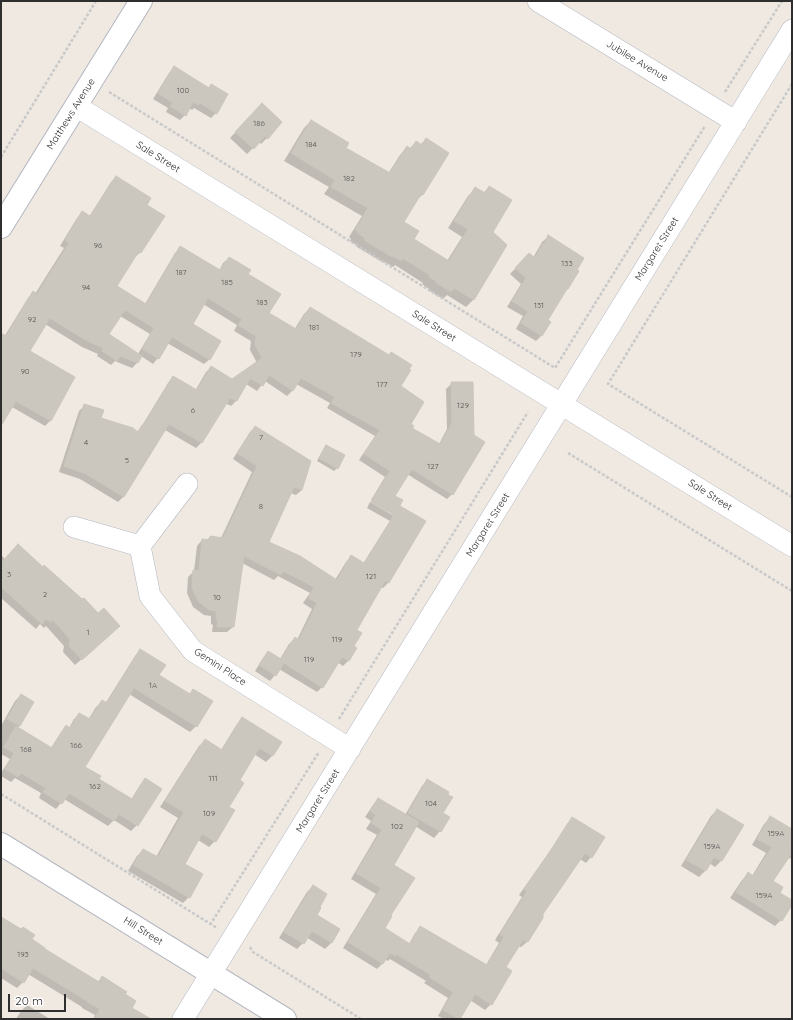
<!DOCTYPE html>
<html>
<head>
<meta charset="utf-8">
<style>
	body { margin:0 }
	#map { position:relative; width:793px; height:1020px; overflow:hidden; background:#efe9e1; font-family:Quicksand,sans-serif }
	canvas { display:block }
	.frame { position:absolute; inset:0; border:2px solid #2e2e2e; pointer-events:none }
	.scale { position:absolute; left:8px; top:994px; width:58px; height:18px; box-sizing:border-box; border:2px solid #2e2e2e; border-top:0; padding-left:5px; font-size:12px; line-height:14px; white-space:nowrap; color:#2e2e2e; -webkit-text-stroke:3px #fff; paint-order:stroke }
</style>
</head>
<body>
<div id="map">
<canvas width="793" height="1020"></canvas>
<div class="frame"></div>
<div class="scale">20 m</div>
</div>
<script>
const c = document.querySelector('canvas').getContext('2d');
c.lineJoin = 'round';
function paint(path, color) { c.fillStyle = color; c.fill(path, 'evenodd'); }
const poly = rows => new Path2D(rows.map(r => 'M' + r).join(''));
function strokePath(path, color, width, dash) { c.strokeStyle = color; c.lineWidth = width; c.lineCap = dash ? 'butt' : 'round'; c.setLineDash(dash || []); c.stroke(path); }
function label(font, color, halo, rows, align = 'center') {
  c.font = font + ' Quicksand,sans-serif'; c.lineWidth = 3.5; c.setLineDash([]); c.textBaseline = 'middle'; c.strokeStyle = halo; c.fillStyle = color; for (const [text, x, y, turn = 0] of rows) {
    c.save(); c.translate(x, y); c.rotate((+turn || 0) * Math.PI / 180); c.textAlign = isNaN(turn) ? turn : align; if (halo) c.strokeText(text, 0, 0); c.fillText(text, 0, 0); c.restore();
  }
}
paint(poly([
	[174,68,208,88,211,85,216,113,211,118,194,108,192,110,189,108,185,115,180,120,166,112,168,108,153,99,169,73],
	[256,110,267,138,261,144,259,142,247,154,230,138],
	[311,121,344,148,388,174,400,155,407,147,409,149,416,142,420,145,426,139,448,154,422,195,416,201,402,222,412,239,447,261,462,237,448,228,468,196,475,189,483,193,489,187,492,232,506,245,473,300,466,307,447,295,443,299,428,290,429,289,422,284,423,283,395,265,393,267,385,262,384,263,357,247,358,246,350,241,351,239,349,237,362,216,324,194,329,187,284,161,304,128],
	[116,177,146,205,141,252,135,257,134,257,116,286,145,304,175,253,181,248,219,271,223,263,229,258,247,274,268,314,294,330,304,314,310,308,400,386,411,428,439,444,447,429,446,389,452,383,472,383,452,494,447,499,407,474,394,496,396,511,424,522,388,583,383,588,381,587,355,630,353,646,349,660,343,666,337,662,322,687,317,692,279,669,275,675,270,681,255,671,263,658,268,652,280,659,289,644,295,639,297,640,312,609,303,603,310,593,278,576,274,580,242,563,233,627,227,632,212,632,213,625,211,624,211,616,204,615,193,607,187,593,188,577,194,571,197,546,202,540,206,541,210,537,221,538,252,472,233,459,250,432,255,427,302,490,296,495,290,493,268,542,335,580,346,562,351,557,363,564,390,521,367,508,370,502,394,516,394,514,371,500,385,477,359,460,375,436,327,408,330,403,296,384,292,391,287,396,265,381,257,391,246,384,236,401,231,406,225,403,201,443,196,448,165,430,123,497,118,502,80,479,59,472,79,411,85,405,100,419,137,432,140,429,168,383,173,377,195,391,206,372,212,367,232,380,257,363,250,350,251,341,234,331,237,325,203,304,191,324,210,359,204,364,167,343,158,358,153,364,141,356,137,363,132,368,115,361,111,365,97,356,98,354,82,347,45,324,28,351,51,420,45,426,12,407,1,424,1,339,4,337,28,298,33,293,35,294,64,248,60,246,77,218,82,213,89,217,111,182],
	[120,316,150,334,138,354,107,334],
	[548,237,546,321,549,322,541,336,536,341,516,329,523,316,507,307,521,284,510,274,529,254,533,258,542,242],
	[326,446,337,468,334,471,317,461,324,448],
	[1,555,5,559,113,632,75,665,63,652,64,646,46,626,44,628,40,624,36,629,1,598],
	[140,650,158,676,189,695,193,690,211,701,196,726,190,732,129,694,84,767,98,779,131,800,140,785,145,780,137,825,131,831,114,820,108,826,64,799,61,803,56,809,39,798,41,793,15,778,11,782,1,776,1,773,10,759,1,754,1,726,15,701,21,695,33,702,18,728,51,748,61,732,67,727,69,728,74,719,79,714,88,720,96,707,102,702,105,704,135,656],
	[242,719,281,742,272,756,266,762,254,754,238,780,215,841,209,847,198,840,184,865,189,897,183,903,128,871,137,856,143,850,156,857,178,818,160,807,199,746,205,741,221,750,237,724],
	[428,780,442,814,448,818,440,831,434,838,415,826,393,865,390,915,384,929,409,944,415,933,421,928,486,965,499,943,495,940,522,897,519,895,550,851,567,824,572,818,591,857,586,863,580,859,542,914,542,918,527,942,521,947,518,946,504,967,491,1004,485,1010,470,1000,459,1019,444,1019,438,1016,448,998,424,983,426,981,390,959,388,961,385,959,382,964,377,969,343,948,376,894,351,879,377,835,366,829,371,821,365,817,373,805,378,799,405,815,422,786],
	[717,810,721,861,715,867,709,863,705,871,699,877,681,866,711,816],
	[770,818,792,830,792,859,789,858,785,861,772,882,778,893,792,902,792,903,781,920,775,926,730,898,742,880,748,874,752,876,766,853,752,845,764,824],
	[313,886,316,915,339,929,331,943,325,949,306,937,303,943,297,949,279,938,307,892],
	[1,918,43,949,97,982,102,978,124,995,131,1008,129,1019,93,1019,95,1015,82,1008,82,1007,28,974,23,982,17,988,1,978],
	[27,1005,50,1019,16,1019,21,1011]
]), '#0003');
const building = poly([
	[174,66,209,88,211,84,228,94,217,114,200,103,198,105,193,102,186,116,170,106,173,103,158,93,174,66],
	[262,103,282,122,268,139,265,136,254,149,235,132,262,103],
	[311,120,349,143,346,148,390,173,407,146,411,149,416,141,422,145,426,138,449,153,423,195,421,194,404,222,419,231,414,239,449,261,468,229,454,221,475,187,485,193,489,186,512,200,493,232,507,245,474,300,454,288,451,292,435,282,436,281,429,277,430,275,402,258,401,261,393,256,392,257,364,240,365,238,357,233,358,231,355,230,368,208,331,187,335,180,291,153,311,120],
	[116,176,151,198,147,205,165,216,141,253,139,251,117,286,146,304,180,246,220,270,229,257,251,270,248,274,281,294,269,313,296,329,310,307,389,355,391,352,412,365,409,369,411,370,401,386,424,402,411,424,414,426,412,428,440,444,452,423,451,382,473,382,474,435,485,442,453,495,412,469,395,496,403,500,398,509,400,506,426,521,389,583,385,581,357,630,362,633,354,646,357,648,349,661,342,657,323,688,284,663,276,676,259,665,268,651,281,659,295,637,299,640,317,603,308,598,314,587,283,571,281,575,244,556,234,627,217,627,218,619,216,619,216,611,209,610,198,601,192,588,193,570,199,571,202,539,210,540,210,536,223,538,257,466,237,453,255,426,311,461,302,490,294,487,269,542,300,556,337,580,351,555,364,563,394,515,371,502,390,471,364,454,380,430,331,403,335,397,301,378,293,391,269,375,263,386,250,378,237,401,230,398,202,443,169,424,124,497,86,474,64,466,84,404,104,410,101,418,133,428,138,432,142,425,143,425,173,376,197,390,211,366,232,379,262,358,255,345,256,336,238,325,242,319,208,298,193,324,221,341,210,360,172,337,159,359,142,349,154,328,125,310,109,334,142,356,138,363,120,356,117,361,102,351,103,348,87,341,50,318,30,351,75,377,51,421,16,401,1,426,1,333,6,336,33,291,37,294,69,243,65,240,82,211,90,216,116,176],
	[548,235,584,258,577,270,579,271,568,289,567,289,548,320,551,322,542,336,521,323,528,311,512,301,526,278,515,268,529,253,535,258,543,243,544,244,548,235],
	[326,445,345,455,338,469,319,458,326,445],
	[18,544,43,567,44,565,82,599,84,598,98,613,104,608,120,626,82,660,69,646,70,639,53,620,51,622,46,619,42,624,1,587,1,563,18,544],
	[140,649,166,665,159,675,190,694,193,689,213,701,197,727,134,688,85,767,101,776,99,779,132,799,145,778,162,789,138,826,119,814,114,821,69,793,62,804,43,792,46,788,21,773,18,777,5,769,14,753,4,747,16,726,52,748,66,725,70,728,79,713,90,719,102,700,107,703,140,649],
	[21,694,34,702,20,726,7,719,21,694],
	[242,717,282,742,273,756,259,748,240,780,244,783,229,807,235,810,216,842,202,834,185,864,203,874,190,898,133,865,143,849,158,857,184,812,165,801,205,739,222,750,242,717],
	[427,779,449,792,448,795,453,797,443,813,450,817,441,832,408,813,427,779],
	[378,798,419,822,394,865,415,878,391,915,392,916,385,928,410,944,420,926,487,965,504,937,500,934,527,891,524,889,555,844,572,817,605,837,592,858,585,853,543,914,543,918,528,942,523,940,506,967,512,971,492,1005,475,994,460,1019,459,1019,443,1010,453,992,429,977,431,975,396,954,395,956,390,953,383,964,348,942,381,888,356,873,382,830,371,823,376,815,370,811,378,798],
	[717,809,744,825,722,861,714,857,706,871,686,860,717,809],
	[770,816,792,829,792,853,773,881,783,887,780,893,792,900,792,905,782,921,736,892,748,872,753,876,772,847,757,839,770,816],
	[313,885,327,894,320,907,321,908,317,915,340,929,332,943,312,931,304,944,284,932,313,885],
	[1,917,21,929,23,927,35,935,32,939,45,948,45,949,99,982,102,976,127,992,125,994,136,1001,132,1008,151,1019,94,1019,100,1009,87,1002,87,1001,33,968,24,983,1,968,1,917]
]);
paint(building, '#cbc7bf');
strokePath(building, '#cbc5ba', 1);
const minor = poly([
	[538,1,736,122],
	[76,106,792,546],
	[187,484,140,546,150,596,193,651,350,749],
	[74,527,140,546],
	[183,1019,792,30]
]);
const tertiary = poly([
	[1,227,141,1]
]);
const secondary = poly([
	[1,844,285,1019]
]);
strokePath(minor, '#b4b7c1', 22);
strokePath(tertiary, '#b4b7c1', 24);
strokePath(secondary, '#b4b7c1', 24);
strokePath(poly([
	[792,84,608,384,792,497],
	[109,92,555,368,705,126],
	[725,92,782,1],
	[1,157,96,1],
	[568,453,792,591],
	[339,719,528,412],
	[1,794,217,928],
	[210,925,319,752],
	[250,947,253,952,361,1019]
]), '#c9c9c9', 2.5, [3, 2]);
strokePath(minor, '#fff', 21);
strokePath(tertiary, '#fff', 22);
strokePath(secondary, '#fff', 22);
label('8px', '#555452', null, [
	["100",183,91],
	["186",259,124],
	["184",311,145],
	["182",349,179],
	["96",98,246],
	["133",567,264],
	["187",181,273],
	["185",227,283],
	["94",86,288],
	["183",262,303],
	["131",539,306],
	["92",32,320],
	["181",314,328],
	["179",356,355],
	["90",25,372],
	["177",382,385],
	["129",463,406],
	["6",193,411],
	["7",261,438],
	["4",86,443],
	["5",127,461],
	["127",433,467],
	["8",261,507],
	["3",9,575],
	["121",371,577],
	["2",45,595],
	["10",217,598],
	["1",88,633],
	["119",337,640],
	["119",309,660],
	["1A",153,686],
	["166",76,746],
	["168",26,750],
	["111",213,779],
	["162",95,787],
	["104",431,804],
	["109",209,814],
	["102",397,827],
	["159A",776,834],
	["159A",712,847],
	["159A",764,896],
	["193",23,955]
]);
label('10px', '#2e2e2e', '#fff', [
	["Jubilee Avenue",637,61,31],
	["Matthews Avenue",71,114,-58],
	["Sale Street",158,157,32],
	["Margaret Street",657,249,-58],
	["Sale Street",434,326,32],
	["Sale Street",710,495,32],
	["Margaret Street",488,525,-58],
	["Gemini Place",220,667,33],
	["Margaret Street",318,801,-58],
	["Hill Street",143,931,32]
]);
</script>
</body>
</html>
